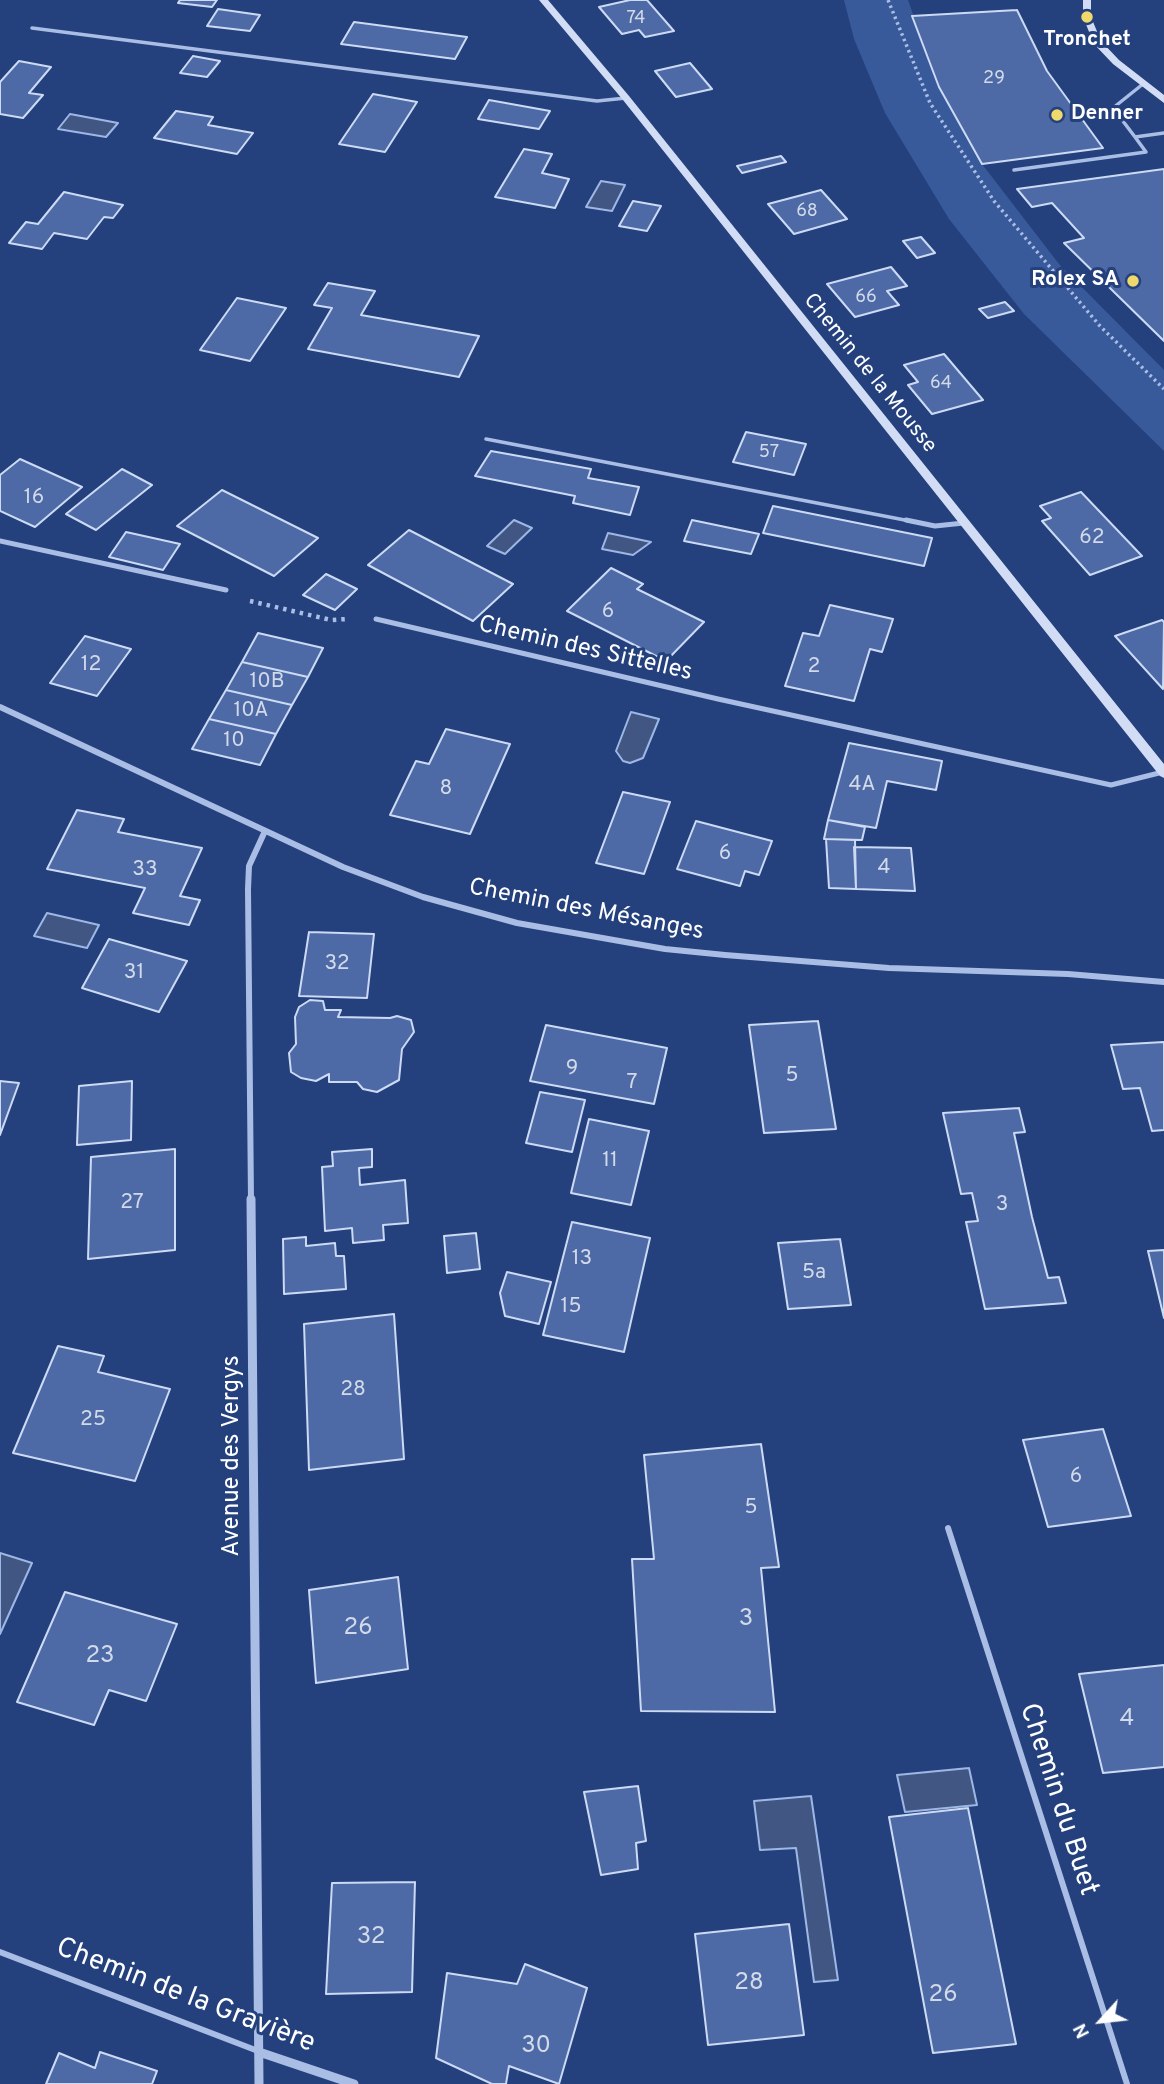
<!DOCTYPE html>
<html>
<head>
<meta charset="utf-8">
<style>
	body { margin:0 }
	#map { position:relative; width:1164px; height:2084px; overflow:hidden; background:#24417d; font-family:Overpass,sans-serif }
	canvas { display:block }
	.north { position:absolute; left:1066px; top:1986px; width:70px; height:70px; -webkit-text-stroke:5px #24417d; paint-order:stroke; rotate:243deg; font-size:19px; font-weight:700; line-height:28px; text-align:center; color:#fff }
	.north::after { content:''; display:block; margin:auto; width:24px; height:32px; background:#fff; clip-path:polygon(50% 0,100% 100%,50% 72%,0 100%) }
</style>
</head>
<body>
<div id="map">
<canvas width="1164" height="2084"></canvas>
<div class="north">N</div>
</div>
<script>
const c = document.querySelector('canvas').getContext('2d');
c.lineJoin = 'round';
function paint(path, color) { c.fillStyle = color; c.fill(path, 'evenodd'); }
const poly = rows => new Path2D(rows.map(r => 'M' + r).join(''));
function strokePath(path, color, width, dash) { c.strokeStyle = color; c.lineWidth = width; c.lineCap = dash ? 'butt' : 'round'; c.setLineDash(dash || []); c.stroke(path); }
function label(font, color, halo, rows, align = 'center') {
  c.font = font + ' Overpass,sans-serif'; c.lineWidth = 6; c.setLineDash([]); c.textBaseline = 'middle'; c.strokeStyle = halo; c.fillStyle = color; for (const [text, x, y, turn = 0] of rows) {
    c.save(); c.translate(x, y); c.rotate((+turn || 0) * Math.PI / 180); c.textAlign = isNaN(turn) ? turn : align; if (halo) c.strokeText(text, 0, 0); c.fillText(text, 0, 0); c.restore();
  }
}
paint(poly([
	[844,0,908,0,939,87,982,164,1059,264,1164,370,1164,451,1024,314,949,219,885,113,854,39]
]), '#38599a');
const water = poly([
	[70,114,118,123,106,137,58,129,70,114],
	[601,181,625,185,612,211,586,207,601,181],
	[514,520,532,528,505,554,487,546,514,520],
	[608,533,651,542,633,555,602,549,608,533],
	[631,712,659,719,643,758,630,763,623,761,616,751,631,712],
	[47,913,99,925,87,948,34,936,47,913],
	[0,1553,32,1563,0,1634,0,1553],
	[969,1768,977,1805,905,1812,897,1775,969,1768],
	[811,1796,838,1980,814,1982,796,1848,760,1850,754,1801,811,1796]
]);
paint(water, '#415682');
strokePath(water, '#9db7e6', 2);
const building = poly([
	[180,0,217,0,212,7,178,3,180,0],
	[630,0,647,0,674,31,645,37,639,30,622,34,599,7,630,0],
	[218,9,260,15,250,31,207,26,218,9],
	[1017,10,1047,71,1103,148,982,164,939,87,912,16,1017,10],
	[354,22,467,37,455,59,341,44,354,22],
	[193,56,220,61,207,77,180,73,193,56],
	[19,61,51,67,29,93,43,95,23,118,0,114,0,82,19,61],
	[690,63,712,89,676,97,655,71,690,63],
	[373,94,417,102,385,152,339,144,373,94],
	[489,100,550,111,539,129,478,119,489,100],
	[176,111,213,117,208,125,253,133,237,154,154,138,176,111],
	[524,149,552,154,542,173,569,179,555,208,495,197,524,149],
	[781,156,786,162,742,173,737,166,781,156],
	[1164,169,1164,341,1064,243,1084,238,1052,203,1032,207,1017,189,1164,169],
	[821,190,847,219,794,234,768,204,821,190],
	[64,192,123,205,113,218,104,217,87,239,54,233,42,249,9,243,26,222,38,224,64,192],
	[633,201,661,206,647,231,619,226,633,201],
	[921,237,935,253,917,258,903,241,921,237],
	[891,267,907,286,887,291,899,305,855,317,827,284,891,267],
	[328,283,375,291,361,315,479,336,459,377,308,349,332,308,314,305,328,283],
	[237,298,286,308,250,361,200,350,237,298],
	[1005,302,1014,311,988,318,979,309,1005,302],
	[944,354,983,400,932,414,908,385,918,382,904,365,944,354],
	[746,432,806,444,794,475,733,462,746,432],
	[491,451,591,469,588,478,639,487,630,515,573,503,575,496,475,476,491,451],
	[20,459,82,487,35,527,0,511,0,475,20,459],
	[122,469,152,485,96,530,66,514,122,469],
	[222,490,318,538,274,576,177,526,222,490],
	[1081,492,1142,556,1090,575,1042,521,1051,518,1040,506,1081,492],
	[773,506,932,538,924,566,763,533,773,506],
	[692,520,759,534,751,554,684,541,692,520],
	[409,530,513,584,473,621,368,565,409,530],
	[126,532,180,544,163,570,109,557,126,532],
	[611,568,643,584,637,589,704,622,666,661,567,611,611,568],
	[326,574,357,589,335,610,303,595,326,574],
	[830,605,893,619,882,652,870,649,854,701,785,686,803,633,819,636,830,605],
	[1162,620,1164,622,1163,689,1115,636,1162,620],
	[258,633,323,648,308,677,242,662,258,633],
	[85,636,131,649,97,696,50,683,85,636],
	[242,662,308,677,292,705,226,690,242,662],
	[226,690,292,705,276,734,209,719,226,690],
	[209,719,276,734,260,765,192,749,209,719],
	[446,729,510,744,470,834,390,815,416,761,429,764,446,729],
	[849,743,942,761,936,790,887,781,876,828,828,820,849,743],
	[623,792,670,802,644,874,596,863,623,792],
	[77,810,124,819,118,832,202,848,180,896,200,900,189,925,133,913,145,888,47,869,77,810],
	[828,820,865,827,862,840,824,839,828,820],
	[696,821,772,841,759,875,745,871,740,886,677,869,696,821],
	[826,839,855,840,856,889,829,888,826,839],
	[854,847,911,848,915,891,856,889,854,847],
	[309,932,374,934,367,998,299,996,309,932],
	[109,939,187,961,159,1012,82,988,109,939],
	[310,1000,323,1001,325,1010,341,1010,338,1017,390,1018,397,1016,411,1020,414,1032,402,1049,399,1080,377,1092,363,1089,357,1082,329,1082,329,1074,316,1081,301,1078,291,1072,289,1053,296,1044,295,1017,299,1007,310,1000],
	[818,1021,836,1129,764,1133,749,1025,818,1021],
	[546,1025,667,1048,654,1104,530,1081,546,1025],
	[1164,1042,1164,1130,1152,1131,1140,1088,1123,1089,1111,1045,1164,1042],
	[0,1081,19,1083,0,1135,0,1081],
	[132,1081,131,1140,77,1145,79,1086,132,1081],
	[540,1092,585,1100,572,1152,526,1143,540,1092],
	[1019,1108,1025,1132,1014,1133,1032,1217,1048,1278,1059,1277,1066,1303,985,1309,966,1222,978,1221,972,1193,961,1194,943,1113,1019,1108],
	[589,1119,649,1131,631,1205,571,1193,589,1119],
	[175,1149,175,1250,88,1259,91,1157,175,1149],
	[372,1149,372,1167,359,1168,360,1185,405,1180,408,1223,383,1225,384,1240,353,1243,352,1228,325,1231,322,1167,333,1166,332,1152,372,1149],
	[572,1222,650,1238,624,1352,543,1335,572,1222],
	[476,1233,480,1269,447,1273,444,1236,476,1233],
	[306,1237,306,1246,335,1243,336,1256,344,1256,346,1289,284,1294,283,1239,306,1237],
	[840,1239,851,1305,788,1309,778,1243,840,1239],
	[1164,1250,1164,1318,1148,1251,1164,1250],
	[507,1272,551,1282,539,1324,505,1316,500,1293,507,1272],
	[394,1314,404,1459,309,1470,304,1324,394,1314],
	[58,1346,104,1356,98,1372,170,1389,135,1481,13,1453,58,1346],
	[1103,1429,1131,1516,1048,1527,1023,1440,1103,1429],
	[761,1444,779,1567,761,1568,775,1712,641,1711,632,1559,654,1559,644,1455,761,1444],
	[398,1577,408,1669,316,1683,309,1590,398,1577],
	[65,1592,177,1624,146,1701,109,1690,94,1725,17,1702,65,1592],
	[1164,1665,1164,1767,1103,1773,1079,1674,1164,1665],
	[638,1786,646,1841,636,1843,638,1869,601,1875,584,1792,638,1786],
	[968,1808,1016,2044,933,2053,889,1817,968,1808],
	[415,1882,412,1992,326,1994,332,1883,415,1882],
	[789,1924,804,2035,708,2045,695,1934,789,1924],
	[525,1964,587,1988,559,2084,509,2066,506,2084,492,2084,436,2058,447,1973,517,1984,525,1964],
	[100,2052,157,2071,152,2084,46,2084,59,2053,95,2068,100,2052]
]);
paint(building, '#4d6aa6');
strokePath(building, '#ccdaf4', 2);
strokePath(poly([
	[888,0,930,103,994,201,1100,326,1164,389]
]), '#a9bde5', 3.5, [2.5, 3.5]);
strokePath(poly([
	[250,601,331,620,347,619]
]), '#a9bde5', 4.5, [3.5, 5]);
strokePath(poly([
	[32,28,597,101,626,98],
	[1143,84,1113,108,1135,137,1164,133],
	[1014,170,1146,152,1135,137],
	[486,439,915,522]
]), '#a9bde5', 3.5);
strokePath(poly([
	[906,520,935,526,964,523],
	[0,541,226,590],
	[376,619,718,699,1111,785,1163,772]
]), '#a9bde5', 5);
strokePath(poly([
	[948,1528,1127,2084],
	[0,1952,258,2051]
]), '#a9bde5', 6);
strokePath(poly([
	[0,707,343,867,423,897,517,923,665,949,725,955,889,968,1068,974,1164,982],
	[251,1201,248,889,249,866,265,831]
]), '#a9bde5', 6);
strokePath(poly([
	[251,1199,259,2084],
	[259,2052,354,2084]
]), '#a9bde5', 9);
paint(poly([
	[539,0,548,0,629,96,1164,764,1164,778,1160,776,623,100,539,0],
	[1083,0,1091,0,1091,17,1101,41,1119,60,1164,95,1164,103,1113,64,1094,44,1083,17,1083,0]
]), '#d2ddf5');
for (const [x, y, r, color] of [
	[1087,17,7,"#efd96d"],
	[1057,115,7,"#efd96d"],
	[1133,281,7,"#efd96d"]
]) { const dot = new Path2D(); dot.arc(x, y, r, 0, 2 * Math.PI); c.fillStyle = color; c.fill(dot); strokePath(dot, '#24417d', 2.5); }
label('18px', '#d2dae9', null, [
	["74",636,19],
	["29",994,79],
	["68",807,212],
	["66",866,298],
	["64",941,384],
	["57",769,453]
]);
label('bold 21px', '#fff', '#24417d', [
	["Tronchet",1087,41],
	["Denner",1071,115,"left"],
	["Rolex SA",1119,281,"right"]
]);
label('21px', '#fff', '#24417d', [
	["Chemin de la Mousse",869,374,51]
]);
label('21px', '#d2dae9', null, [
	["16",34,499],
	["62",1092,539],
	["6",608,613],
	["12",91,666],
	["2",814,668],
	["10B",267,683],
	["10A",251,712],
	["10",234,742],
	["4A",862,786],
	["8",446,790],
	["6",725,855],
	["4",884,869],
	["33",145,871],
	["32",337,965],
	["31",134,974],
	["9",572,1070],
	["5",792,1077],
	["7",632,1084],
	["11",610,1162],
	["27",132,1204],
	["3",1002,1206],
	["13",582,1260],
	["5a",814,1274],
	["15",571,1308],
	["28",353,1391],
	["25",93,1421],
	["6",1076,1478],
	["5",751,1509]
]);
label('24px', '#fff', '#24417d', [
	["Chemin des Sittelles",585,650,13],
	["Chemin des Mésanges",586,911,11],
	["Avenue des Vergys",233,1456,-90]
]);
label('24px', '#d2dae9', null, [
	["3",746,1620],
	["26",358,1629],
	["23",100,1657],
	["4",1127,1720],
	["32",371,1938],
	["28",749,1984],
	["26",943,1996],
	["30",536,2047]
]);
label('28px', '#fff', '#24417d', [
	["Chemin du Buet",1057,1800,72],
	["Chemin de la Gravière",185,1997,21]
]);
</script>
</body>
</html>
